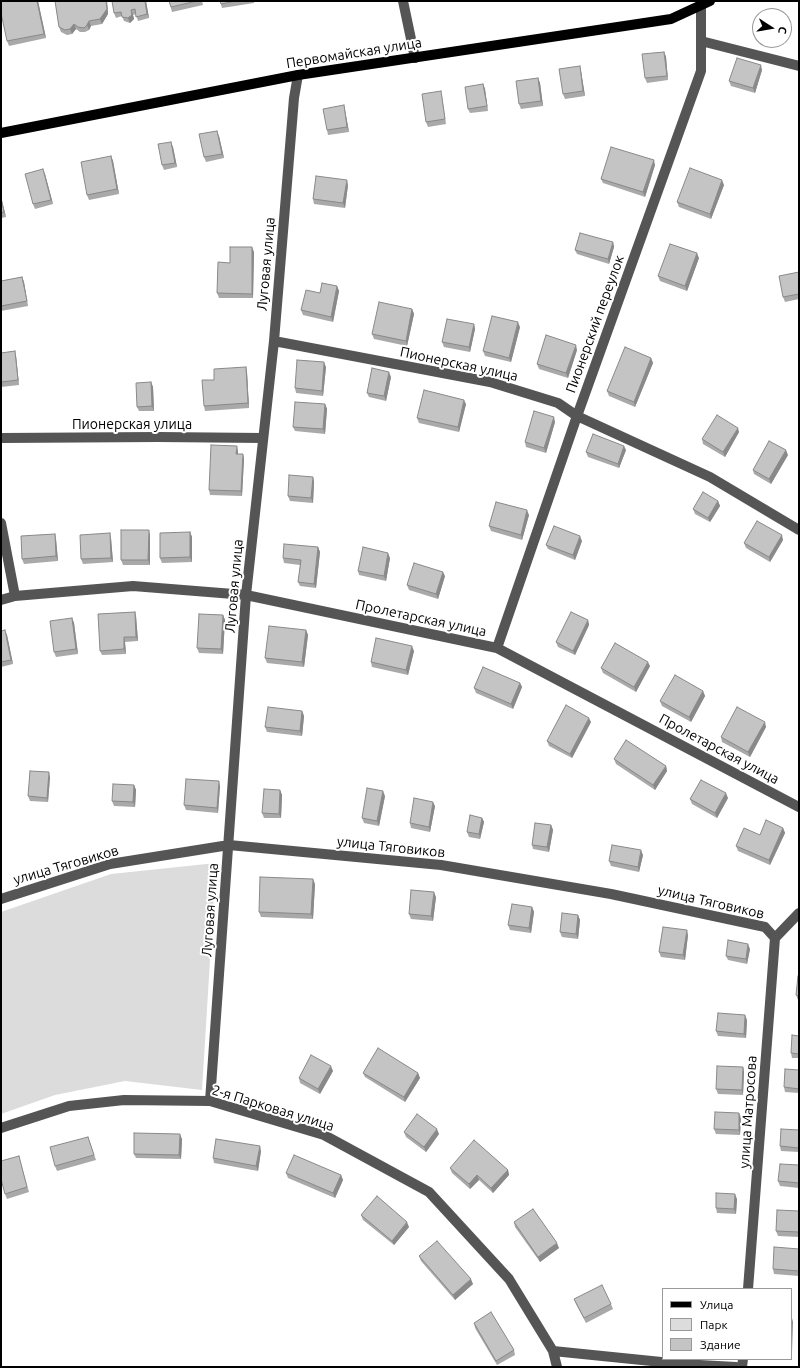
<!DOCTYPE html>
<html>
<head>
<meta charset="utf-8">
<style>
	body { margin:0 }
	#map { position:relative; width:800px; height:1368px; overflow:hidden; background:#fff; font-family:Ubuntu,sans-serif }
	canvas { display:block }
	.frame { position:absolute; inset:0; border:2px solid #000; pointer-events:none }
	.legend { position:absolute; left:662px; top:1288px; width:130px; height:72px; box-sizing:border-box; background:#fff; border:1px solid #999; margin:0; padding:5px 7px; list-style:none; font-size:12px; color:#000 }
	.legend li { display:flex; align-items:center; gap:8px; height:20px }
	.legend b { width:20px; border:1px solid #999 }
	.north { position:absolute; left:752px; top:8px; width:40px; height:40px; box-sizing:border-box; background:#fff; border:1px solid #999; border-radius:50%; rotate:102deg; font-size:11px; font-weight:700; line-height:16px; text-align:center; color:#000 }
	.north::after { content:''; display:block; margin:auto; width:14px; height:18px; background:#000; clip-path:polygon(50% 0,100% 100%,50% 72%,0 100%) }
</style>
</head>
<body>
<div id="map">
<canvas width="800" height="1368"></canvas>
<div class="frame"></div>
<ul class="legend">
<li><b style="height:5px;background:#000"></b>Улица</li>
<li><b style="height:11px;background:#dcdcdc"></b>Парк</li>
<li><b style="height:11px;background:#c4c4c4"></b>Здание</li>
</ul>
<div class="north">С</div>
</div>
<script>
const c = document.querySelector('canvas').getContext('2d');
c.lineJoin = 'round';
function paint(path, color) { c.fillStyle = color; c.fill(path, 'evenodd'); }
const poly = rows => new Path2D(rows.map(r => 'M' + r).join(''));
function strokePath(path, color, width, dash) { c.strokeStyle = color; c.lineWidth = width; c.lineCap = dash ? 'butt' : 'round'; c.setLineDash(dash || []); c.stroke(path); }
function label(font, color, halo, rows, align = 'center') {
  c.font = font + ' Ubuntu,sans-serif'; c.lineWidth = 4; c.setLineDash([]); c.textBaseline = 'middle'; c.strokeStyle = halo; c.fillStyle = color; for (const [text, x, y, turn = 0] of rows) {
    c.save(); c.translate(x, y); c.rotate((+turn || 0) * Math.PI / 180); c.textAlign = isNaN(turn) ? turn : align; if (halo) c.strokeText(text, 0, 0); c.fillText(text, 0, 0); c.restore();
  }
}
paint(poly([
	[216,863,202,1090,125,1081,55,1095,1,1114,1,912,111,874]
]), '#dcdcdc');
strokePath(poly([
	[403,1,415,58],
	[701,41,799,66],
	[274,341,490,382,558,403,577,416,710,477,799,530],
	[1,438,158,437,263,438],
	[1,523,15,596],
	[1,600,15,596,133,586,246,595,497,648,799,807],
	[497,648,577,416,701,71,701,6],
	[1,899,110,864,229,845,441,865,611,894,765,927,775,938],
	[775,938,799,913],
	[210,1101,246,595,274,341,294,98,298,75],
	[1,1128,69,1106,124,1100,210,1101,324,1135,429,1192,509,1279,553,1351,557,1367],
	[748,1289,775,938],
	[553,1351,681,1364,736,1367],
	[742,1367,743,1359]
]), '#555', 10);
strokePath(poly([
	[1,133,298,75,671,19,710,1]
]), '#000', 10);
paint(poly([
	[1,1,38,1,46,38,9,46,7,41],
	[55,1,107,1,108,14,102,24,91,26,89,30,85,32,80,32,76,29,72,34,67,35,61,32,59,27],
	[146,1,149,18,138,21,136,14,133,15,134,19,130,23,124,21,122,16,116,18,114,13],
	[169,1,202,1,203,5,172,12],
	[220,1,254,1,254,3,222,8],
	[664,52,666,57,668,80,647,83,645,78],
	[762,70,755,93,731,86,729,81],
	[581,71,585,96,565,99,563,94],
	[538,78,540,83,543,106,521,109,519,104],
	[483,84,485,89,488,111,470,113,468,109],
	[442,96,446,124,428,127,426,122],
	[345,110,349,132,328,135,327,130],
	[219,136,224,158,206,162,204,157],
	[173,147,177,167,164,170,162,165],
	[111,156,113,161,119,194,89,200,87,195],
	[655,165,645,197,603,183,601,179],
	[45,174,53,204,35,209,33,204],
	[348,185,345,208,314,204,313,199],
	[724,185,711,219,679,207,677,202],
	[1,197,6,217,1,218],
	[613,242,614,247,609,264,577,254,575,250],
	[254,252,253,298,219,298,217,293,230,263],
	[699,258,687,291,660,281,658,276],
	[799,272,799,299,785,302,783,297],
	[22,277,24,282,28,306,1,311,1,281],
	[337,286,339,291,333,322,303,315,301,310,320,293],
	[412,309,414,314,407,346,374,339,372,334],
	[474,324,475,329,470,352,444,347,442,342],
	[520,327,511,362,485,356,483,351],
	[577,350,568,378,539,369,537,364],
	[1,353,16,356,19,385,1,387],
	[651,358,653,363,635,407,609,396,607,391],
	[246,367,247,372,249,408,205,411,204,406,214,380],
	[326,367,323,396,296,393,295,388],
	[391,377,386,401,369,397,367,393],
	[151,382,153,387,154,411,139,411,137,407],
	[325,404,327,409,325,434,295,431,293,427],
	[466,404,459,432,419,423,417,418],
	[555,422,546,453,526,447,525,442],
	[739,432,725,457,703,444,702,439],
	[626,450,619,468,588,457,586,452],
	[238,451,238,454,243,454,244,459,242,496,210,495,209,490],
	[788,455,771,484,754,474,753,470],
	[313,477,314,482,313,503,290,501,288,496],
	[718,501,720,506,710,522,695,514,693,509],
	[529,515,522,540,491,531,489,526],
	[190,532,192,537,192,562,162,563,160,558],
	[55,534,56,539,58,561,24,564,22,559],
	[150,535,150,565,123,565,121,560],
	[111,538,113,562,83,564,81,559],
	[783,540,770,562,746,548,744,543],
	[582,541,575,560,548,549,546,545],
	[318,547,320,552,316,588,300,586,298,582,300,565,284,563,283,558],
	[390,558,386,581,359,575,358,571],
	[445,576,438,599,409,590,407,585],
	[135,612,136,616,138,641,125,642,126,654,102,655,100,651],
	[223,615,225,620,223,654,199,653,197,648],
	[72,618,74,623,78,654,56,657,54,652],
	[588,620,589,625,575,655,558,647,556,642],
	[306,630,308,635,304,667,267,663,265,658],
	[1,631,7,635,13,664,1,667],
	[414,651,408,675,372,667,371,662],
	[650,666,636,692,603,673,601,668],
	[520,683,522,687,513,709,476,693,474,688],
	[703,691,705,696,691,722,662,706,660,701],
	[302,711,304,716,302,736,267,732,265,727],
	[591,722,572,758,549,746,547,741],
	[766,727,750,757,722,742,721,737],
	[614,759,666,766,667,771,655,790,616,764],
	[50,777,48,802,30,801,28,796],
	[134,785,136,790,135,807,114,806,112,801],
	[220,786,218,813,186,810,184,805],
	[280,790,282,795,281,818,264,818,262,813],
	[385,796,379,826,364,823,362,818],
	[728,798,717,818,692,804,690,799],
	[435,806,430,832,411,828,410,823],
	[482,818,484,822,480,839,469,837,467,832],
	[551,825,553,830,549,852,533,849,532,845],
	[783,828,785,833,770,865,738,851,736,846,760,835],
	[643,855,639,872,611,866,609,861],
	[315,884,313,919,261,917,259,912],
	[436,897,433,921,411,919,409,914],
	[532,907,534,912,531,933,510,930,508,925],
	[578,915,580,920,578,939,562,937,560,932],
	[688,935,685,960,661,957,659,952],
	[750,949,747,964,728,960,726,956],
	[799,976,799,1000,798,1000,796,995],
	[747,1020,746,1038,718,1036,716,1031],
	[799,1036,799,1058,792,1058,791,1053],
	[743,1067,744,1072,743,1095,718,1094,716,1089],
	[799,1070,799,1093,785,1092,784,1087],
	[333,1071,320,1094,300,1083,299,1078],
	[363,1073,418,1073,420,1078,405,1102,365,1077],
	[741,1117,740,1135,716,1134,714,1129],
	[799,1130,799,1152,781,1151,780,1146],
	[404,1132,439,1134,426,1152,406,1137],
	[88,1137,96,1160,57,1171,55,1166],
	[182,1139,181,1159,136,1158,134,1154],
	[261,1151,258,1171,214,1163,213,1158],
	[20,1161,29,1192,7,1199,5,1194],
	[799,1165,799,1188,780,1186,778,1181],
	[450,1168,508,1170,509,1175,493,1193,479,1180,470,1189,452,1173],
	[286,1173,341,1175,343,1180,335,1198,288,1178],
	[737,1199,736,1214,717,1213,716,1208],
	[799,1211,799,1237,778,1236,776,1231],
	[361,1215,409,1227,394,1245,363,1220],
	[514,1222,559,1248,540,1262,515,1227],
	[799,1249,799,1276,774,1274,773,1269],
	[419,1256,473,1284,455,1300,421,1261],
	[574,1299,611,1304,613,1309,586,1323,576,1304],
	[474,1323,514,1350,515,1355,497,1365,475,1328]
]), '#a9a9a9');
paint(poly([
	[37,1,38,1,46,38,44,34],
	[106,1,107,1,108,14,102,24,100,19],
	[145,1,146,1,149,18,147,14],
	[131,10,133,15,134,19,130,23,128,18],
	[89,21,91,26,89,30,87,25],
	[74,24,76,29,72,34,70,29],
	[664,52,666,57,668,80,667,76],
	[761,65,762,70,755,93,753,88],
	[580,66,581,71,585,96,583,91],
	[538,78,540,83,543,106,541,101],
	[483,84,485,89,488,111,487,106],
	[344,105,345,110,349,132,347,127],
	[217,131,219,136,224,158,222,154],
	[171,142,173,147,177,167,175,163],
	[111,156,113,161,119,194,117,189],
	[654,160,655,165,645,197,643,192],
	[43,169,45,174,53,204,51,200],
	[347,180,348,185,345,208,343,203],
	[722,180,724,185,711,219,710,214],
	[1,197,6,217,4,212],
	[613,242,614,247,609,264,608,259],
	[252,247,254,252,253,298,252,294],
	[697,253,699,258,687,291,685,286],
	[22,277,24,282,28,306,27,301],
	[337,286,339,291,333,322,331,317],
	[412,309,414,314,407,346,406,341],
	[518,322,520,327,511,362,509,358],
	[474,324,475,329,470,352,469,347],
	[576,345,577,350,568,378,566,373],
	[15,351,16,356,19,385,18,380],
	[651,358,653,363,635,407,634,402],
	[324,362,326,367,323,396,322,391],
	[246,367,247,372,249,408,248,403],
	[389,372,391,377,386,401,384,396],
	[151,382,153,387,154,411,152,406],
	[464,400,466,404,459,432,458,427],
	[325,404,327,409,325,434,323,429],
	[554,417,555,422,546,453,544,448],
	[738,428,739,432,725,457,723,452],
	[237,446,238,451,238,459,236,454],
	[624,446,626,450,619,468,618,464],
	[786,450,788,455,771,484,769,479],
	[243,454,244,459,242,496,241,491],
	[313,477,314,482,313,503,311,498],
	[718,501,720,506,710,522,708,518],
	[527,510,529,515,522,540,521,535],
	[149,530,150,535,150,565,148,560],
	[190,532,192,537,192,562,190,557],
	[110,533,111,538,113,562,111,558],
	[55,534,56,539,58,561,56,556],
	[782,535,783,540,770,562,769,557],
	[580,536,582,541,575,560,573,555],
	[318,547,320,552,316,588,314,584],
	[388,553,390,558,386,581,384,576],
	[443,572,445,576,438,599,436,594],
	[135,612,136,616,138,641,136,637],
	[223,615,225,620,223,654,221,649],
	[72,618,74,623,78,654,76,649],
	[588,620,589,625,575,655,573,651],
	[5,630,7,635,13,664,11,660],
	[306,630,308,635,304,667,302,662],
	[124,637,125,642,126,654,124,649],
	[412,646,414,651,408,675,406,670],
	[648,662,650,666,636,692,634,687],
	[520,683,522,687,513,709,511,704],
	[703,691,705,696,691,722,689,717],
	[302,711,304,716,302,736,300,731],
	[589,718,591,722,572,758,570,754],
	[765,722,766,727,750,757,748,752],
	[666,766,667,771,655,790,653,785],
	[49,772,50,777,48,802,47,798],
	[219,781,220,786,218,813,217,808],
	[134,785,136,790,135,807,133,802],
	[280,790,282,795,281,818,279,814],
	[383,791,385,796,379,826,377,821],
	[726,793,728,798,717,818,715,813],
	[433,802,435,806,430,832,429,827],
	[482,818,484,822,480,839,479,834],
	[551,825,553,830,549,852,547,847],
	[783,828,785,833,770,865,769,860],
	[641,850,643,855,639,872,638,867],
	[313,879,315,884,313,919,311,914],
	[434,892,436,897,433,921,431,916],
	[532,907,534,912,531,933,529,928],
	[578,915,580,920,578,939,576,934],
	[687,930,688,935,685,960,683,955],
	[748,944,750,949,747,964,746,959],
	[745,1015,747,1020,746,1038,744,1034],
	[331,1066,333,1071,320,1094,318,1089],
	[743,1067,744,1072,743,1095,742,1090],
	[418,1073,420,1078,405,1102,404,1097],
	[739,1113,741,1117,740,1135,739,1130],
	[437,1129,439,1134,426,1152,424,1147],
	[180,1134,182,1139,181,1159,179,1155],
	[260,1146,261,1151,258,1171,256,1166],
	[508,1170,509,1175,493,1193,491,1188],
	[341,1175,343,1180,335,1198,333,1193],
	[477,1175,479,1180,470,1189,469,1184],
	[735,1194,737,1199,736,1214,734,1209],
	[407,1222,409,1227,394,1245,392,1241],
	[557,1243,559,1248,540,1262,538,1257],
	[471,1279,473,1284,455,1300,453,1295],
	[792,1318,793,1322,792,1352,791,1350]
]), '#898989');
const building = poly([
	[1,1,37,1,44,34,7,41,1,13,1,1],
	[55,1,106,1,107,9,100,19,89,21,87,25,84,28,78,27,74,24,70,29,65,30,59,27,55,1],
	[112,1,145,1,147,14,136,17,135,9,131,10,132,15,128,18,122,17,121,12,114,13,112,1],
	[169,1,197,1,171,7,169,1],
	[220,1,236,1,221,4,220,1],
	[664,52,667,76,645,78,642,54,664,52],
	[737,58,761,65,753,88,729,81,737,58],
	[580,66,583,91,563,94,559,69,580,66],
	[538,78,541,101,519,104,516,81,538,78],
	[483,84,487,106,468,109,465,87,483,84],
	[441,91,445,119,426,122,422,94,441,91],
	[344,105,347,127,327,130,323,109,344,105],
	[217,131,222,154,204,157,199,134,217,131],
	[171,142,175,163,162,165,158,144,171,142],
	[611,147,654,160,643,192,601,179,611,147],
	[111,156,117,189,87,195,81,162,111,156],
	[690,168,722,180,710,214,677,202,690,168],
	[43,169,51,200,33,204,25,174,43,169],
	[316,176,347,180,343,203,313,199,316,176],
	[1,198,4,212,1,213,1,198],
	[580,233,613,242,608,259,575,250,580,233],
	[670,244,697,253,685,286,658,276,670,244],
	[230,247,252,247,252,294,217,293,218,262,230,263,230,247],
	[799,272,799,294,783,297,779,276,799,272],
	[22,277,27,301,1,306,1,281,22,277],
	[322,283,337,286,331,317,301,310,306,290,320,293,322,283],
	[379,302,412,309,406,341,372,334,379,302],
	[492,316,518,322,509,358,483,351,492,316],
	[447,319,474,324,469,347,442,342,447,319],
	[546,335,576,345,566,373,537,364,546,335],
	[625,347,651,358,634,402,607,391,625,347],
	[15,351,18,380,1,382,1,353,15,351],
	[297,360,324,362,322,391,295,388,297,360],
	[246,367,248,403,204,406,202,380,214,380,214,369,246,367],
	[372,368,389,372,384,396,367,393,372,368],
	[151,382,152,406,137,407,136,383,151,382],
	[424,390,464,400,458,427,417,418,424,390],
	[295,402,325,404,323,429,293,427,295,402],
	[534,411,554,417,544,448,525,442,534,411],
	[717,415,738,428,723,452,702,439,717,415],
	[593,434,624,446,618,464,586,452,593,434],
	[769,441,786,450,769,479,753,470,769,441],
	[211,445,237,446,236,454,243,454,241,491,209,490,211,445],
	[289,475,313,477,311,498,288,496,289,475],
	[703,492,718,501,708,518,693,509,703,492],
	[496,502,527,510,521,535,489,526,496,502],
	[757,521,782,535,769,557,744,543,757,521],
	[554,526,580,536,573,555,546,545,554,526],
	[121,530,149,530,148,560,121,560,121,530],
	[190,532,190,557,160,558,160,533,190,532],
	[110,533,111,558,81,559,80,535,110,533],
	[55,534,56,556,22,559,21,536,55,534],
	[284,544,318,547,314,584,298,582,301,560,283,558,284,544],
	[363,547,388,553,384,576,358,571,363,547],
	[414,563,443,572,436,594,407,585,414,563],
	[135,612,136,637,124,637,124,649,100,651,98,614,135,612],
	[571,612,588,620,573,651,556,642,571,612],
	[199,614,223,615,221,649,197,648,199,614],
	[72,618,76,649,54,652,50,621,72,618],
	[269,626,306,630,302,662,265,658,269,626],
	[5,630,11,660,1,662,1,631,5,630],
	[376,638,412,646,406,670,371,662,376,638],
	[615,643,648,662,634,687,601,668,615,643],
	[483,667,520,683,511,704,474,688,483,667],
	[675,675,703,691,689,717,660,701,675,675],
	[566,705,589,718,570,754,547,741,566,705],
	[268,707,302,711,300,731,265,727,268,707],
	[737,707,765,722,748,752,721,737,737,707],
	[626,740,666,766,653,785,614,759,626,740],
	[30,771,49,772,47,798,28,796,30,771],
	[186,779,219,781,217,808,184,805,186,779],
	[701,780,726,793,715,813,690,799,701,780],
	[113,784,134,785,133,802,112,801,113,784],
	[367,788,383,791,377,821,362,818,367,788],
	[264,789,280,790,279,814,262,813,264,789],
	[414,798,433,802,429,827,410,823,414,798],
	[470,815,482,818,479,834,467,832,470,815],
	[766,820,783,828,769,860,736,846,744,828,760,835,766,820],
	[535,823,551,825,547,847,532,845,535,823],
	[612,845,641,850,638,867,609,861,612,845],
	[260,877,313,879,311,914,259,912,260,877],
	[411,890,434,892,431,916,409,914,411,890],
	[512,904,532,907,529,928,508,925,512,904],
	[562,913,578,915,576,934,560,932,562,913],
	[663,927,687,930,683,955,659,952,663,927],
	[728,940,748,944,746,959,726,956,728,940],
	[798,976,799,976,799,996,796,995,798,976],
	[718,1013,745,1015,744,1034,716,1031,718,1013],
	[792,1035,799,1036,799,1054,791,1053,792,1035],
	[378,1048,418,1073,404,1097,363,1073,378,1048],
	[311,1055,331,1066,318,1089,299,1078,311,1055],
	[717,1066,743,1067,742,1090,716,1089,717,1066],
	[785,1069,799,1070,799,1089,784,1087,785,1069],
	[715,1112,739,1113,739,1130,714,1129,715,1112],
	[417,1114,437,1129,424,1147,404,1132,417,1114],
	[781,1129,799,1130,799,1148,780,1146,781,1129],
	[134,1133,180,1134,179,1155,134,1154,134,1133],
	[88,1137,94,1155,55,1166,50,1147,88,1137],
	[216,1139,260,1146,256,1166,213,1158,216,1139],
	[474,1140,508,1170,491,1188,477,1175,469,1184,450,1168,474,1140],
	[294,1155,341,1175,333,1193,286,1173,294,1155],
	[19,1156,27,1187,5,1194,1,1179,1,1161,19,1156],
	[780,1164,799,1165,799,1183,778,1181,780,1164],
	[716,1193,735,1194,734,1209,716,1208,716,1193],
	[377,1196,407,1222,392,1241,361,1215,377,1196],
	[533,1209,557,1243,538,1257,514,1222,533,1209],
	[777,1210,799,1211,799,1232,776,1231,777,1210],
	[437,1241,471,1279,453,1295,419,1256,437,1241],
	[774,1247,799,1249,799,1271,773,1269,774,1247],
	[602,1285,611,1304,584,1318,574,1299,602,1285],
	[491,1312,514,1350,496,1361,474,1323,491,1312]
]);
paint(building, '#c4c4c4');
strokePath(building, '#898989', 1);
label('14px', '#000', '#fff', [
	["Первомайская улица",354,53,-9],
	["Луговая улица",266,264,-85],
	["Пионерский переулок",595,324,-70],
	["Пионерская улица",459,364,12],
	["Пионерская улица",132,424],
	["Луговая улица",234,586,-85],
	["Пролетарская улица",421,618,12],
	["Пролетарская улица",719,749,28],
	["улица Тяговиков",391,847,6],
	["улица Тяговиков",66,865,-16],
	["улица Тяговиков",711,902,13],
	["Луговая улица",210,910,-86],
	["2-я Парковая улица",273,1108,17],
	["улица Матросова",748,1112,-86]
]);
</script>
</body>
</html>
